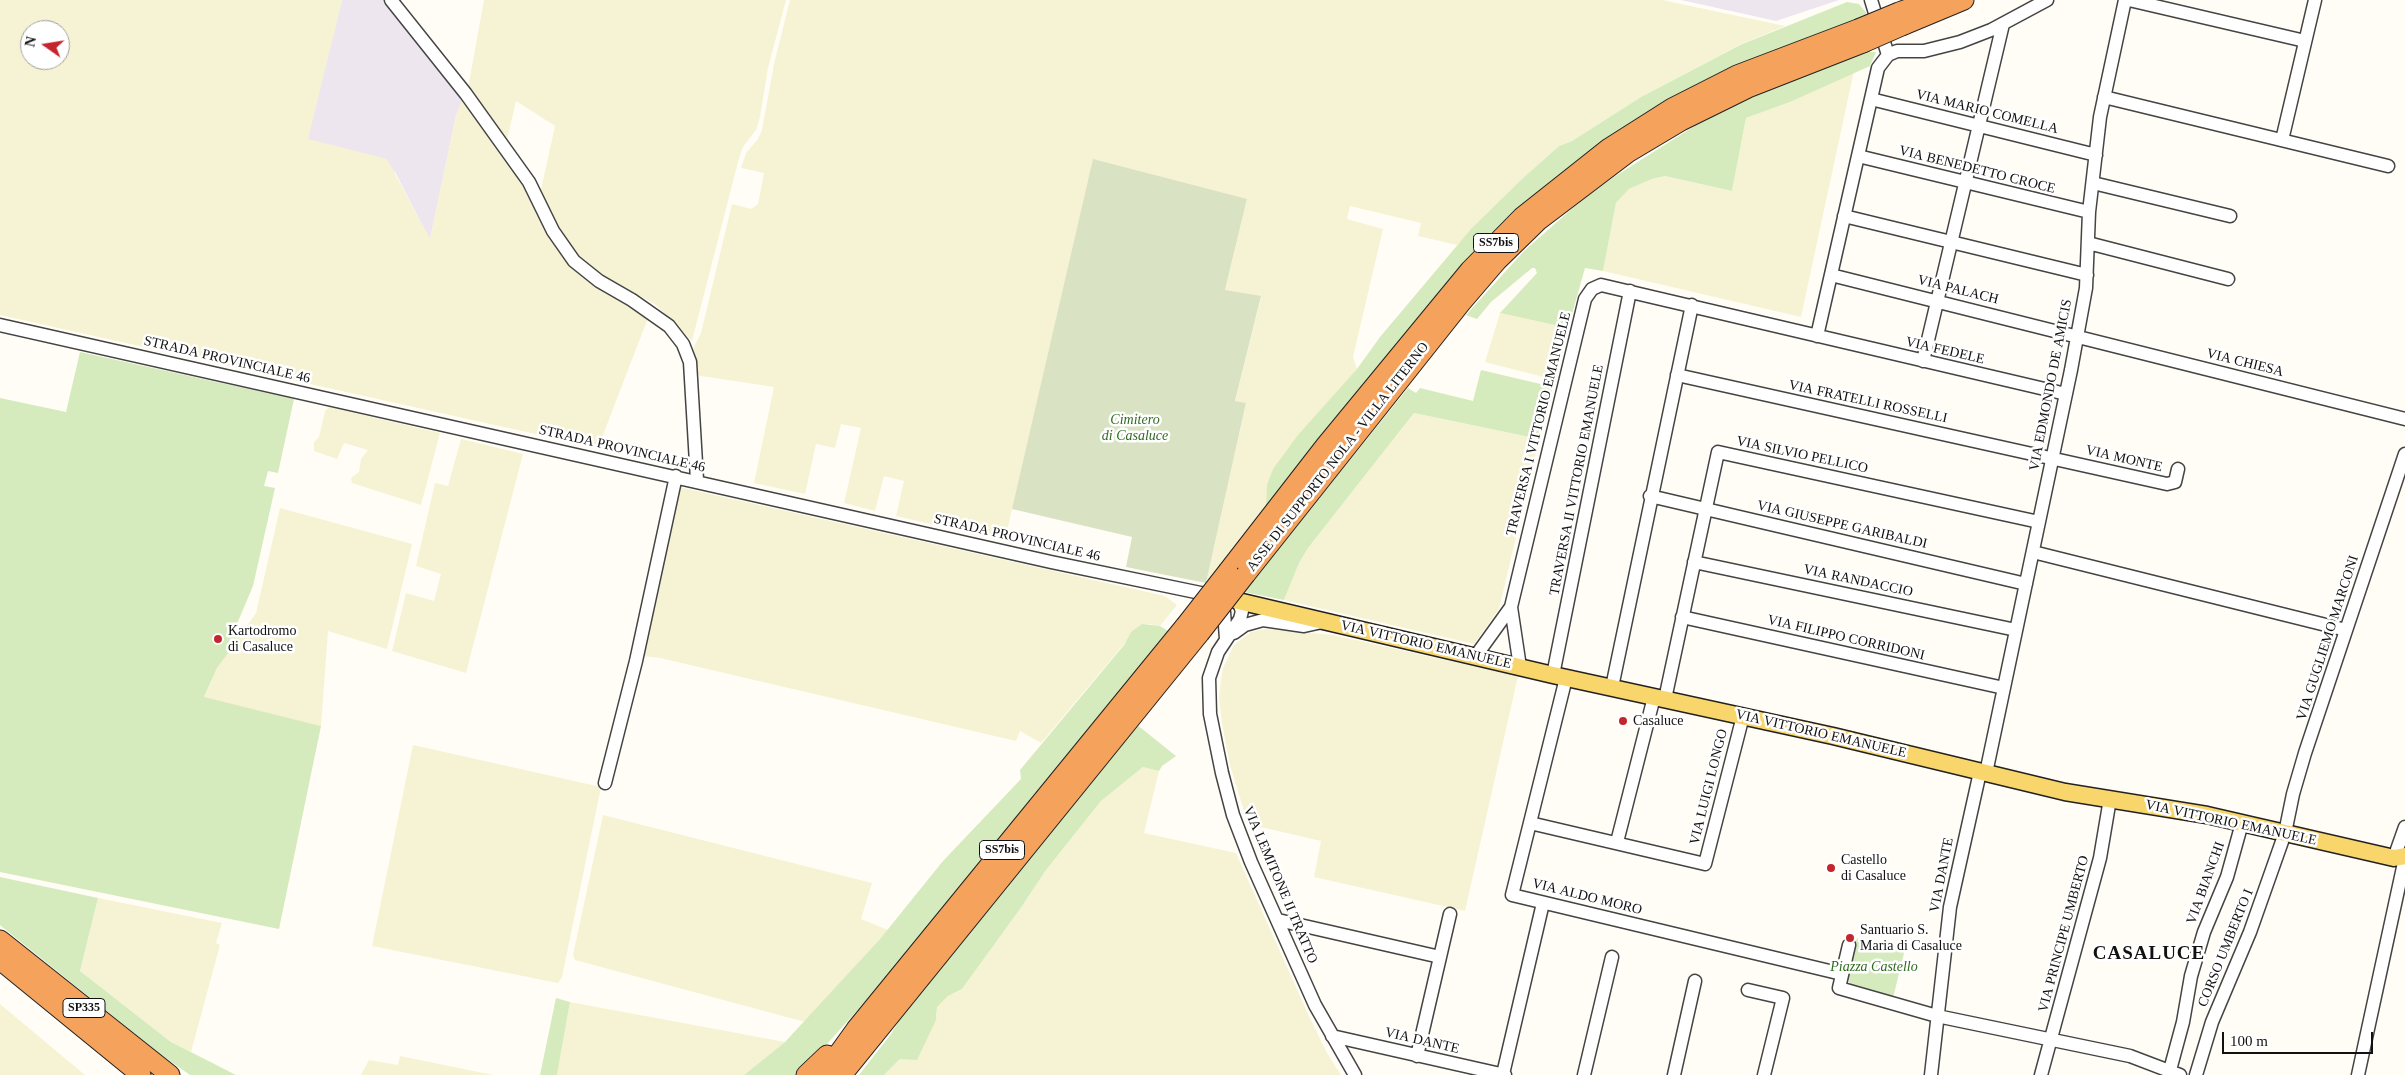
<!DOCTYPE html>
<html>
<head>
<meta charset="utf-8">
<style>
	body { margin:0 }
	#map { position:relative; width:2405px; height:1075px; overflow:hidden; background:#fffdf5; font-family:"Times New Roman",serif }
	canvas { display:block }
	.north { position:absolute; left:20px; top:20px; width:50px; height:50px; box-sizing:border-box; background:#fff; border:1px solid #a0a0a0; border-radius:50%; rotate:283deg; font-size:14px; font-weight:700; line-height:20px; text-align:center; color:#111 }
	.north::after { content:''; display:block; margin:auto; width:18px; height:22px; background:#c4262e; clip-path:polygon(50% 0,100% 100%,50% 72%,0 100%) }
	.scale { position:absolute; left:2222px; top:1032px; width:151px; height:22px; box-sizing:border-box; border:2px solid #111; border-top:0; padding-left:6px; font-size:15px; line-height:18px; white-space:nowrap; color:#111; -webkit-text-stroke:4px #fff; paint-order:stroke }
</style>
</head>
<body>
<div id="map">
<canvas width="2405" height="1075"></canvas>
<div class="north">N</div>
<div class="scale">100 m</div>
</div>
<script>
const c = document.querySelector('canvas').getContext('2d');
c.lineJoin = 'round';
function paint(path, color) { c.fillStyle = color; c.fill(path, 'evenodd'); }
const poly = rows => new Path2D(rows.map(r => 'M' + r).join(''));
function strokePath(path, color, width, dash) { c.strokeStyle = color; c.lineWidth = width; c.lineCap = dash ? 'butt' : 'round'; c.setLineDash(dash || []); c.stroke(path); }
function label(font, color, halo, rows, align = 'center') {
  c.font = font + ' "Times New Roman",serif'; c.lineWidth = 5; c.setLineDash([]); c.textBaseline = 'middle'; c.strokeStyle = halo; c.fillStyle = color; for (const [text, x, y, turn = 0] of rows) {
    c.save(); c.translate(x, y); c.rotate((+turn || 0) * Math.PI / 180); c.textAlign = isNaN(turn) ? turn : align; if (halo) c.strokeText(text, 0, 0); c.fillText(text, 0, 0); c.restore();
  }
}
paint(poly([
	[342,0,384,0,463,99,456,116,430,240,395,172,307,139],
	[1681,0,1839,0,1776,21]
]), '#eee6ef');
paint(poly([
	[0,0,342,0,308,139,387,159,430,239,456,116,463,99,520,179,546,224,577,267,590,282,601,290,648,318,598,448,0,315],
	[30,30,60,30,60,60,30,60],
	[484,0,786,0,768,68,760,117,756,130,743,147,739,158,692,341,655,304,601,275,590,266,577,255,556,222,540,194,555,126,516,101,507,140,468,88],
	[790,0,1662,0,1785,26,1739,45,1641,97,1572,141,1559,146,1523,178,1457,245,1418,236,1421,223,1350,206,1347,219,1383,229,1353,357,1357,369,1266,509,1206,583,1246,404,1235,402,1261,297,1225,291,1247,199,1012,509,1005,541,896,516,904,481,884,476,875,511,844,503,861,428,841,424,835,448,816,444,805,494,754,483,774,387,695,375,693,349,701,333,732,204,751,209,758,204,759,199,764,173,741,168,746,153,758,139,762,130,774,64],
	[1854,71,1801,317,1603,271,1616,203,1629,189,1652,179,1665,176,1732,191,1746,118,1790,102],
	[1500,313,1568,328,1555,380,1485,362],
	[329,407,440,433,421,505,352,483,351,478,359,472,361,459,368,450,344,443,337,459,314,451,314,442,319,437,325,411],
	[1414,413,1539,439,1499,609,1474,644,1284,600,1299,563,1308,548],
	[461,439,523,454,466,673,392,651,406,593,434,601,441,574,416,566,435,483,448,486],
	[679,487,1165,596,1177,605,1160,626,1148,624,1131,632,1124,644,1041,743,1020,731,1016,741,660,658,642,656],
	[280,508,412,544,387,649,328,631,321,726,204,698,217,668,256,613],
	[1265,629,1333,635,1518,676,1465,911,1314,877,1321,841,1248,824,1230,765,1222,723,1219,698,1221,680,1223,668,1234,645,1251,632],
	[413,745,601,787,562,977,558,983,372,946],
	[1143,767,1159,771,1144,833,1236,853,1308,1014,1327,1053,1341,1075,884,1075,900,1059,904,1057,937,1015,937,1007,948,996,962,989,1020,909,1046,870,1101,801],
	[603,815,872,883,861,919,888,930,805,1022,575,960,573,955],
	[98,898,222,923,216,943,220,945,191,1052,171,1042,80,971],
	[570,1002,785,1042,744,1075,557,1075],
	[0,1004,12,1014,85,1075,0,1075],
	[400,1056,493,1075,361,1075,369,1060,398,1065]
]), '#f6f3d4');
paint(poly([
	[1847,2,1859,4,1868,15,1733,68,1640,118,1266,509,1267,485,1273,469,1298,435,1357,369,1380,337,1471,229,1523,178,1559,146,1572,141,1641,97,1740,45],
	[1866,52,1876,52,1870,66,1790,102,1746,118,1732,191,1665,176,1652,179,1629,189,1616,203,1603,271,1585,268,1568,328,1500,313,1537,273,1535,268,1532,268,1491,302,1477,319,1466,315,1524,251,1582,200,1614,177,1704,120,1784,83],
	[80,352,294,399,278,473,268,471,264,486,275,488,253,586,236,626,245,630,217,668,204,697,321,726,279,929,0,872,0,398,66,412],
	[1481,370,1553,387,1539,439,1414,413,1308,548,1299,563,1284,600,1244,592,1408,388,1416,393,1420,388,1473,401],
	[1142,624,1160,626,1168,631,898,965,808,1065,796,1075,744,1075,785,1042,880,939,943,861,1021,779,1020,770,1124,645,1131,632],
	[1136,724,1176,756,1162,766,1159,771,1143,767,1101,801,1046,870,1020,909,962,989,948,996,937,1007,936,1020,917,1060,900,1059,884,1075,859,1075,891,1034,904,1013],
	[0,877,98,898,80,971,171,1042,236,1075,190,1075,160,1054,6,930,0,925],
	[1857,938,1905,949,1893,998,1853,986,1849,982,1847,974],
	[556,998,570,1002,557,1075,540,1075]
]), '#d5ebbd');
paint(poly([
	[1093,159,1247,199,1225,290,1261,296,1235,401,1246,403,1206,583,1126,567,1132,537,1012,509]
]), '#d9e3c4');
const minor = poly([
	[391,0,466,94,529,182,553,231,574,261,599,281,632,300,669,326,683,344,690,362,697,480],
	[2129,0,2305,41],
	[1888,55,1897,51,1924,51,1960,42,1991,30,2047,0],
	[2104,97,2388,166],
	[1871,99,2096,155],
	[2282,140,2315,0],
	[1858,156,2089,212],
	[2093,183,2230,216],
	[1844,216,2087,275],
	[2088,243,2228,279],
	[1831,275,2405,419],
	[0,325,1051,562,1215,596],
	[1817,336,1878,68,1888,55,1871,0],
	[1923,361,2003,24],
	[1677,375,2167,484,2175,482,2178,469],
	[1650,496,2026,584],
	[2033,552,2346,630],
	[1694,562,2016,630],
	[1238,601,1242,611,1240,619,1218,652,1209,678,1210,714,1222,773,1233,815,1251,862,1315,1005,1355,1075],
	[1217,605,1224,612,1226,639],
	[1682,617,2004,688],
	[1234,633,1245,625,1263,620,1304,626,1322,622],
	[1475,657,1511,607],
	[1520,667,1511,607,1585,299,1592,289,1601,285,2066,394],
	[1553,675,1630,291],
	[1566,678,1512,895,1842,974],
	[1612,687,1692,305],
	[1665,699,1718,452,2039,522],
	[1986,773,2071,370,2086,288,2089,212,2100,117,2125,0],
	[605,783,636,661,676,476],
	[1530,823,1705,864,1743,716],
	[1617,842,1654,697],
	[2394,858,2405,827],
	[1278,920,1440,957],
	[1849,945,1839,988,1937,1016,2130,1056,2180,1075],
	[1748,990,1783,998,1764,1075],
	[1332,1036,1505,1075],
	[1417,1056,1450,914],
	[2170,1070,2183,1022,2191,976,2204,932,2227,877,2242,823],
	[1503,1074,1543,903],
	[1584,1075,1612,957],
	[1674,1075,1695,981],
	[1931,1075,1950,907,1980,772],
	[2041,1075,2100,858,2110,799],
	[2196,1075,2212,1022,2250,932,2285,833,2293,794,2305,753,2405,454],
	[2358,1075,2405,858]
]);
const major = poly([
	[1238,601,1553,675,1833,736,2065,792,2207,815,2394,858,2405,856]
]);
const highway = poly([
	[1899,12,1932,0],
	[1904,25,1964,0],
	[1228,571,1325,446,1470,270,1522,217,1609,148,1672,108,1737,75,1858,29],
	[1246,574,1461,303,1497,261,1538,221,1629,152,1681,121,1748,88,1863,43],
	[0,940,170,1075],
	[0,960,141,1075],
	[806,1075,827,1055],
	[823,1075,856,1029,1185,626],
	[842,1075,1200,633]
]);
strokePath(minor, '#444', 15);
strokePath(major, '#222', 19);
strokePath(highway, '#222', 21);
strokePath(minor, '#fff', 12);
strokePath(major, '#f9d66b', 16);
strokePath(highway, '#f5a25d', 19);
const highwayBridge = poly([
	[1858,29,1899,12],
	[1863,43,1904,25],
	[1185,626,1228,571],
	[1200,633,1246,574]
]);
strokePath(highwayBridge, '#222', 21, []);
strokePath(highwayBridge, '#f5a25d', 19);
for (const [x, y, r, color] of [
	[218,639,5,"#c4262e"],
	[1623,721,5,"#c4262e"],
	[1831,868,5,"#c4262e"],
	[1850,938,5,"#c4262e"]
]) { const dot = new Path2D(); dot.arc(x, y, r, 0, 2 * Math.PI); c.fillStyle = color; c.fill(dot); strokePath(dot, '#fff', 2); }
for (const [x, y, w] of [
	[1496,243,45],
	[1002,850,45],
	[84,1008,42]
]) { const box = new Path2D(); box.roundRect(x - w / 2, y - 9.5, w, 19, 4); c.fillStyle = '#fff'; c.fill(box); strokePath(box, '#111', 1); }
label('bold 12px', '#111', null, [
	["SS7bis",1496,243],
	["SS7bis",1002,850],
	["SP335",84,1008]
]);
label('14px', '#111', '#fff', [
	["VIA MARIO COMELLA",1987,112,14],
	["VIA BENEDETTO CROCE",1977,170,14],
	["VIA PALACH",1958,290,14],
	["VIA FEDELE",1945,351,13],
	["STRADA PROVINCIALE 46",227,360,13],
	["VIA CHIESA",2245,363,14],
	["VIA EDMONDO DE AMICIS",2051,385,-79],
	["VIA FRATELLI ROSSELLI",1868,402,12],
	["TRAVERSA I VITTORIO EMANUELE",1539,424,-76],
	["STRADA PROVINCIALE 46",622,449,13],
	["VIA SILVIO PELLICO",1802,455,12],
	["ASSE DI SUPPORTO NOLA - VILLA LITERNO",1338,457,-52],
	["VIA MONTE",2124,459,13],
	["TRAVERSA II VITTORIO EMANUELE",1577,480,-79],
	["VIA GIUSEPPE GARIBALDI",1842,525,13],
	["STRADA PROVINCIALE 46",1017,538,13],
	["VIA RANDACCIO",1858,581,12],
	["VIA FILIPPO CORRIDONI",1846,638,13],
	["VIA GUGLIEMO MARCONI",2328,638,-72],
	["VIA VITTORIO EMANUELE",1426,645,13],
	["VIA VITTORIO EMANUELE",1821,734,13],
	["VIA LUIGI LONGO",1709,787,-76],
	["VIA VITTORIO EMANUELE",2231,823,12],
	["VIA DANTE",1942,875,-79],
	["VIA BIANCHI",2206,883,-70],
	["VIA LEMITONE II TRATTO",1280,885,67],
	["VIA ALDO MORO",1587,897,14],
	["VIA PRINCIPE UMBERTO",2064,934,-75],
	["CORSO UMBERTO I",2226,948,-68],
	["VIA DANTE",1422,1041,13]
]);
label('italic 14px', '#2f6b1f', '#fff', [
	["Cimitero",1135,420],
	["di Casaluce",1135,436],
	["Piazza Castello",1874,967]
]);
label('14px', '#111', '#fff', [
	["Kartodromo",228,631],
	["di Casaluce",228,647],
	["Casaluce",1633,721],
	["Castello",1841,860],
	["di Casaluce",1841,876],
	["Santuario S.",1860,930],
	["Maria di Casaluce",1860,946]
], 'left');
c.letterSpacing = '1px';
label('bold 19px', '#111', '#fff', [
	["CASALUCE",2149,954]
]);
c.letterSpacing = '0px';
</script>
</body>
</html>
